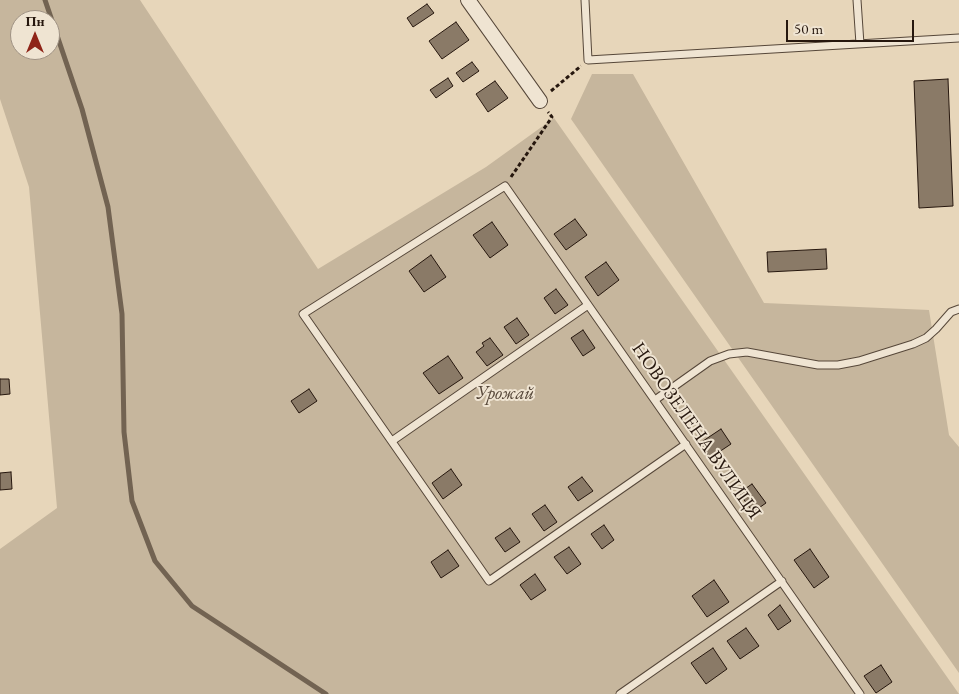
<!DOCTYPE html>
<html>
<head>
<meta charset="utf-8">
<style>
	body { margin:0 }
	#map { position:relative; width:959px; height:694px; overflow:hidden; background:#e7d6ba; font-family:"EB Garamond",serif }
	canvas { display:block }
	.north { position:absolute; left:10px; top:10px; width:50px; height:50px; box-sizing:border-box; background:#efe4d2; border:1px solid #9f9284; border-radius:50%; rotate:0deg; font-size:14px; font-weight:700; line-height:20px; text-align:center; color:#26170e }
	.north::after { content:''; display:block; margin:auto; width:18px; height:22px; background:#8f2418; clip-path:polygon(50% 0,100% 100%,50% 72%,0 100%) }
	.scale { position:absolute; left:786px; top:20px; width:128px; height:22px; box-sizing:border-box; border:2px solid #26170e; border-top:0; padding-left:6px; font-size:15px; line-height:18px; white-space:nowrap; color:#26170e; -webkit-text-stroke:4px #efe4d2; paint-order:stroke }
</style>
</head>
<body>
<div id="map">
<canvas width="959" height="694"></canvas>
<div class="north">Пн</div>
<div class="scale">50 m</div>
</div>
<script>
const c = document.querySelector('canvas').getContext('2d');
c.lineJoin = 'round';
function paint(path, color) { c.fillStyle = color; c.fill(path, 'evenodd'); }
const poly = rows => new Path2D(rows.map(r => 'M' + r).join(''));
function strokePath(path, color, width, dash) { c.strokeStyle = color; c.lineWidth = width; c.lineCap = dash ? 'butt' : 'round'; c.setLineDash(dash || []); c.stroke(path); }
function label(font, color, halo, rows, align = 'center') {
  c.font = font + ' "EB Garamond",serif'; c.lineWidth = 4; c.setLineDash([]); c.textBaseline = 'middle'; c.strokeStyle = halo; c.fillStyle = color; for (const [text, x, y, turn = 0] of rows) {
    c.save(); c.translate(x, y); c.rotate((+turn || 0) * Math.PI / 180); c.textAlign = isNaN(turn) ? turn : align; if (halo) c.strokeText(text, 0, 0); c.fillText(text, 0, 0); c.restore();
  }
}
paint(poly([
	[0,0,140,0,318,269,486,167,554,118,959,694,0,694,0,549,57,508,29,187,0,99],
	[20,20,50,20,50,50,20,50],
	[592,74,633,74,764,303,929,310,949,435,959,447,959,673,571,119]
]), '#c6b69d');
strokePath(poly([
	[45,0,82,109,108,207,122,314,124,432,132,501,155,561,192,606,326,694]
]), '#726352', 5);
const building = poly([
	[427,4,434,13,413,27,407,18,427,4],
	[456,22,469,40,442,59,429,41,456,22],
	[472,62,479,71,463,82,456,73,472,62],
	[448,78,453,86,436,98,430,90,448,78],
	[948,79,953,206,919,208,914,81,948,79],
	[495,81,508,98,488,112,476,94,495,81],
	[575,219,587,235,566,250,554,234,575,219],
	[492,222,508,245,490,258,473,235,492,222],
	[826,249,827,269,768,272,767,252,826,249],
	[431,255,446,277,424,292,409,271,431,255],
	[606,262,619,280,598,296,585,277,606,262],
	[556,289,568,305,555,314,544,298,556,289],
	[517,318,529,335,516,344,504,327,517,318],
	[583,330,595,348,583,356,571,338,583,330],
	[490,338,503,355,487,366,476,352,484,346,482,343,490,338],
	[448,356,463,378,439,394,423,373,448,356],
	[0,379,9,379,10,394,0,395,0,379],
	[309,389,317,401,299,413,291,401,309,389],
	[721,429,731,444,710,458,700,443,721,429],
	[451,469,462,485,443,499,432,483,451,469],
	[11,472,12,489,0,490,0,473,11,472],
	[582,477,593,491,578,501,568,487,582,477],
	[752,484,766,503,753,512,739,493,752,484],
	[545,505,557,522,544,531,532,514,545,505],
	[604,525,614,540,602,549,591,534,604,525],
	[510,528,520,542,505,552,495,538,510,528],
	[569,547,581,564,567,574,554,557,569,547],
	[810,549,829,577,814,588,794,560,810,549],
	[448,550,459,566,441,578,431,562,448,550],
	[535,574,546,590,531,600,520,585,535,574],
	[714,580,729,602,707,617,692,596,714,580],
	[780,605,791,621,778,630,768,615,780,605],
	[746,628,759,646,740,659,727,641,746,628],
	[713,648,727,669,706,684,691,663,713,648],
	[881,665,892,682,876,693,864,676,881,665]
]);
paint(building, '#8a7a67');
strokePath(building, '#26170e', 1);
const service = poly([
	[585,0,588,60,959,38],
	[857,0,860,44],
	[655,400,710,361,729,354,747,352,818,365,838,365,859,361,913,344,926,338,936,329,951,312,959,309],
	[392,441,588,305],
	[686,444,489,581,303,314,505,186,860,694],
	[620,694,782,581]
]);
const minor = poly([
	[468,0,540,101]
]);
strokePath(service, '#564739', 9);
strokePath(minor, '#564739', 16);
strokePath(poly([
	[551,91,581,66],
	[511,177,552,117,548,112]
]), '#26170e', 3, [4, 2.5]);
strokePath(service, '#efe4d2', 7);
strokePath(minor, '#efe4d2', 14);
label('italic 19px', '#564739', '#efe4d2', [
	["Урожай",505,394]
]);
label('19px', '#26170e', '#efe4d2', [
	["НОВОЗЕЛЕНА ВУЛИЦЯ",696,431,55]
]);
</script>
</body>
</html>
